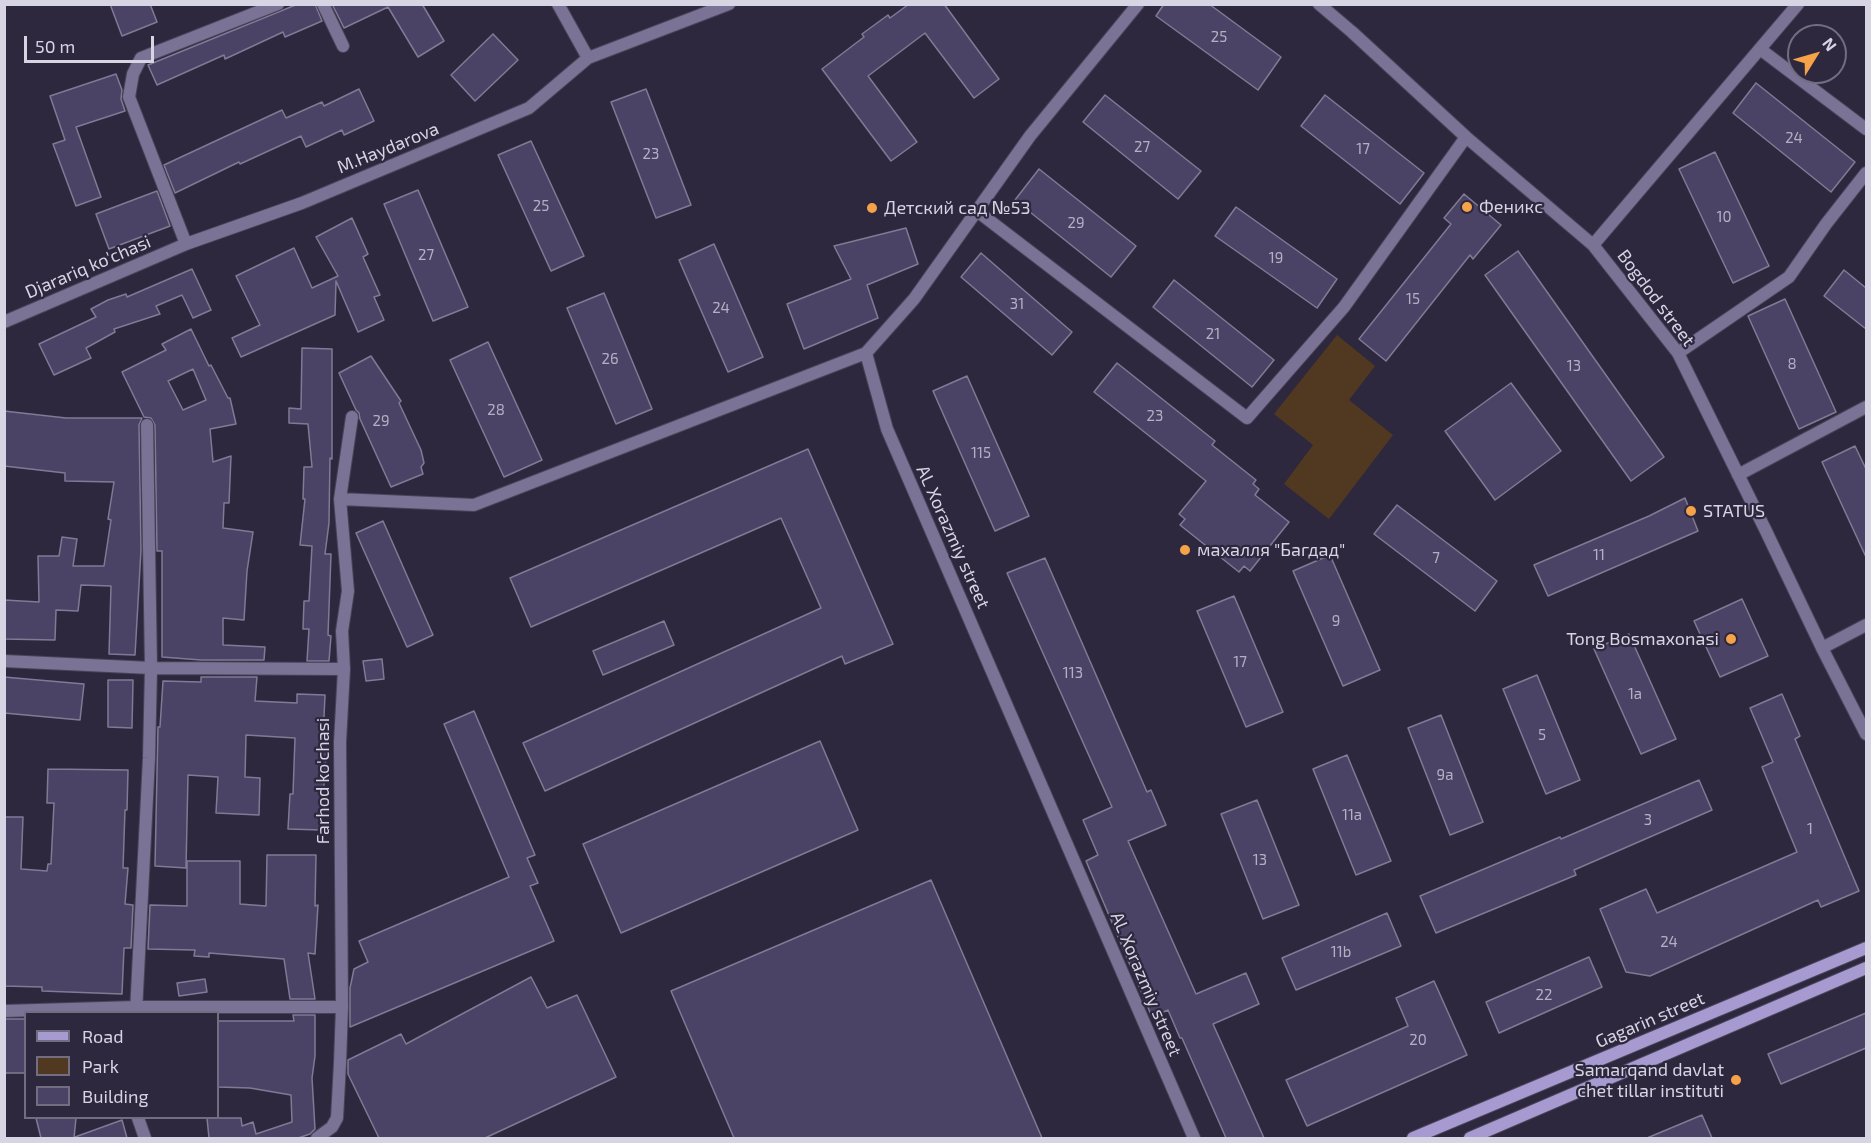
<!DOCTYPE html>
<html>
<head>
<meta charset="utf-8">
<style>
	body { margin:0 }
	#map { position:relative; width:1871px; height:1143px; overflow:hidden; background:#2e283f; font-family:"Exo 2",sans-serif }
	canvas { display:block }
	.frame { position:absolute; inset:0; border:6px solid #d7d4e3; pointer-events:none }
	.legend { position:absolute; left:24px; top:1011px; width:195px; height:108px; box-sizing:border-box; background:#2e283f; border:2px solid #726d81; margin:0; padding:8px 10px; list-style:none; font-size:18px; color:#d7d4e3 }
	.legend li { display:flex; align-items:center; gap:12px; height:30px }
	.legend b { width:30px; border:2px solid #726d81 }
	.north { position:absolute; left:1787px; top:24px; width:60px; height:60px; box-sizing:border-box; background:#2e283f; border:2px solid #726d81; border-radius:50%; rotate:53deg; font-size:16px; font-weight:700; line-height:24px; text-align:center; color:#d7d4e3 }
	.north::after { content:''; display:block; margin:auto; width:21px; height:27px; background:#f6a248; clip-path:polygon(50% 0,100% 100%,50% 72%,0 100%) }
	.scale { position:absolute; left:24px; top:36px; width:130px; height:27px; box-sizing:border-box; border:3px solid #d7d4e3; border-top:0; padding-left:8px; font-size:18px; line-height:21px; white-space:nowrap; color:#d7d4e3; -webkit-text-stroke:4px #2e283f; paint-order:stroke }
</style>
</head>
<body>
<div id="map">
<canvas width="1871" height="1143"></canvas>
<div class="frame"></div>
<ul class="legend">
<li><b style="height:8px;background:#a79ad1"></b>Road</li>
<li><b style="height:16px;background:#513821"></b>Park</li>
<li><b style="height:16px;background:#4b4365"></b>Building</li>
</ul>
<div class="north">N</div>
<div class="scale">50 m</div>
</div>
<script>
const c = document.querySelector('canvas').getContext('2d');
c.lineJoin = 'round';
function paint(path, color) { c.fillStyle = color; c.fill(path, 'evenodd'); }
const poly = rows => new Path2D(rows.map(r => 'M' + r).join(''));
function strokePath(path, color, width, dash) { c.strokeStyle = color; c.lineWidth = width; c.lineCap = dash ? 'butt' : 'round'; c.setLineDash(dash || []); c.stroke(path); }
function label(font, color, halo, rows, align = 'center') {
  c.font = font + ' "Exo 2",sans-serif'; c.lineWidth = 4.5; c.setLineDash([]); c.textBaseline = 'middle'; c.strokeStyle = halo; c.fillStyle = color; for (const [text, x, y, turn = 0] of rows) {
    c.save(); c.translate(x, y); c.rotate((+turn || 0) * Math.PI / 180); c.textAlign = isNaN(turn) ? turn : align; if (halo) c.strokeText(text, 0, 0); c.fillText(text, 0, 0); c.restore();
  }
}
paint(poly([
	[1337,335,1375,366,1349,400,1393,435,1329,519,1284,484,1313,445,1274,414]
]), '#513821');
const building = poly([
	[110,4,150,4,157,22,122,36,110,4],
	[298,4,315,4,322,21,285,37,283,32,225,59,224,55,157,85,148,65,298,4],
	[332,4,422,4,444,41,418,57,388,7,344,28,332,4],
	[909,4,944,4,999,79,974,98,925,33,868,76,917,142,891,161,822,69,864,37,862,34,888,15,890,18,909,4],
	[1164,4,1209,4,1281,57,1258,90,1156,16,1164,4],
	[493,34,518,60,475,101,451,75,493,34],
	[116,74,122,90,121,99,125,111,76,127,101,197,76,206,53,144,65,140,50,96,116,74],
	[1756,83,1855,162,1831,192,1733,113,1756,83],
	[359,89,374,121,344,135,342,130,306,147,301,136,240,164,239,162,175,193,164,165,282,110,286,118,322,102,324,106,359,89],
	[646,89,691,205,656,218,611,102,646,89],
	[1105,95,1201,171,1178,199,1083,122,1105,95],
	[1325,95,1424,173,1400,204,1301,126,1325,95],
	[531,141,584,256,551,271,498,155,531,141],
	[1715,152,1769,266,1733,283,1679,169,1715,152],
	[1039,169,1136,246,1111,277,1015,200,1039,169],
	[418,190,468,307,433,321,384,204,418,190],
	[157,191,170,226,109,249,96,214,157,191],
	[1464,194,1501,225,1473,259,1470,255,1386,361,1359,339,1451,224,1444,218,1464,194],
	[1236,207,1337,279,1317,308,1215,236,1236,207],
	[352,218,368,254,363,257,380,295,374,297,384,320,358,332,336,281,335,315,241,357,232,338,260,325,236,276,294,248,312,288,338,276,316,237,352,218],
	[906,228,918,264,867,285,878,318,804,349,787,304,851,279,834,246,906,228],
	[714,244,763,357,728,372,679,260,714,244],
	[1518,251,1664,457,1631,481,1485,275,1518,251],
	[981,253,1072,332,1052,355,961,277,981,253],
	[192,269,211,310,193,318,182,295,156,306,160,314,114,329,115,332,86,348,91,358,54,375,39,344,96,317,91,309,108,300,126,294,127,297,192,269],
	[1844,270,1866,288,1866,329,1824,296,1844,270],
	[1174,280,1274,360,1252,387,1153,307,1174,280],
	[604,293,652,409,616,424,567,308,604,293],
	[1785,299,1836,412,1799,429,1748,316,1785,299],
	[191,329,209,366,211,365,228,398,230,398,236,424,210,429,213,462,231,456,229,503,224,503,223,528,253,532,247,571,244,620,223,618,223,645,265,647,264,660,201,660,162,657,162,551,157,551,155,425,151,418,144,417,122,372,166,350,162,344,191,329],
	[193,369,206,400,183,410,168,381,193,369],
	[488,342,542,460,504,477,450,360,488,342],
	[302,348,332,349,332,459,330,458,329,523,325,554,331,554,328,635,331,636,329,661,307,661,309,629,303,629,304,601,309,601,312,546,300,545,305,499,303,499,304,467,312,467,308,424,289,423,289,408,301,409,302,348],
	[371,356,401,401,399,403,421,450,424,463,421,467,423,474,391,487,360,419,359,413,356,410,339,373,371,356],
	[1117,363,1215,441,1212,445,1256,480,1253,484,1259,489,1255,495,1289,522,1250,571,1244,566,1239,572,1180,525,1185,519,1179,514,1206,481,1094,392,1117,363],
	[967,376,1029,516,995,531,933,391,967,376],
	[1511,383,1561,451,1495,500,1445,431,1511,383],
	[4,411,66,418,142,418,139,425,141,550,135,655,109,654,111,586,81,585,78,611,56,610,55,640,4,639,4,600,39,602,38,556,59,556,62,537,77,539,73,566,104,566,111,520,108,519,114,482,65,481,65,473,4,466,4,411],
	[1855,446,1866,469,1866,557,1822,462,1855,446],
	[808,449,893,644,845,664,842,656,545,791,523,743,821,608,781,518,531,627,510,578,808,449],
	[1685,498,1698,531,1548,596,1534,565,1649,516,1685,498],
	[1397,505,1497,581,1475,611,1374,534,1397,505],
	[383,521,433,635,407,647,356,533,383,521],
	[1330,555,1380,670,1343,686,1293,571,1330,555],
	[1045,558,1147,792,1151,790,1166,825,1128,841,1196,994,1246,973,1259,1004,1213,1024,1264,1138,1226,1138,1182,1038,1180,1038,1168,1010,1152,1017,1086,861,1098,855,1083,820,1112,807,1007,573,1045,558],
	[1234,596,1283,712,1246,727,1197,611,1234,596],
	[1742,599,1768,656,1720,677,1694,621,1742,599],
	[664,621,674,645,603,675,593,651,664,621],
	[1629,634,1676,739,1641,754,1594,649,1629,634],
	[382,659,384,679,366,681,363,661,382,659],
	[1537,675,1580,780,1546,794,1503,689,1537,675],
	[4,677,84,684,80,720,4,713,4,677],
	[201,677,257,677,255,701,297,703,297,694,325,695,323,739,327,739,321,830,288,829,290,794,293,794,295,738,246,735,245,777,260,778,259,815,216,813,218,777,188,775,186,868,155,866,158,727,160,727,163,681,201,682,201,677],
	[108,680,133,680,132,728,108,727,108,680],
	[1782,694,1800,736,1795,739,1859,891,1821,907,1818,900,1650,976,1626,972,1600,909,1646,889,1657,913,1797,852,1762,767,1773,762,1750,708,1782,694],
	[474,711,535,855,527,858,538,883,530,886,554,941,350,1027,350,988,354,969,368,962,359,941,509,877,444,724,474,711],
	[1441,715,1483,822,1450,835,1408,728,1441,715],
	[820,741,858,830,621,933,583,844,820,741],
	[1347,755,1391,861,1356,875,1313,769,1347,755],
	[48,769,128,770,127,810,125,810,123,868,128,868,125,904,133,905,131,948,124,948,122,994,42,991,42,987,4,986,4,817,23,817,21,869,47,871,48,864,51,864,54,803,47,803,48,769],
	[1699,780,1712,810,1574,870,1576,875,1436,933,1420,896,1560,837,1561,839,1699,780],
	[1257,800,1299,905,1263,919,1221,814,1257,800],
	[267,855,316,855,315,906,318,905,315,954,308,953,315,999,290,999,284,959,209,953,209,957,194,956,195,950,148,949,150,905,187,906,187,861,240,861,240,904,266,906,267,855],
	[931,880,1042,1138,734,1138,671,991,931,880],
	[1387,913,1401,946,1296,990,1282,958,1387,913],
	[1589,957,1602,987,1499,1033,1486,1002,1589,957],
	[531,977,547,1008,577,995,616,1077,485,1138,379,1138,348,1074,348,1060,401,1034,406,1044,531,977],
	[205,979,207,992,179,996,177,983,205,979],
	[1434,981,1467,1055,1307,1126,1286,1080,1408,1026,1396,998,1434,981],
	[1866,1013,1866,1048,1781,1084,1768,1054,1866,1013],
	[293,1015,315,1015,315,1056,312,1078,315,1129,310,1134,298,1138,209,1138,207,1118,241,1118,242,1126,253,1122,256,1134,292,1122,291,1095,250,1088,218,1087,218,1021,294,1021,293,1015],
	[4,1019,26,1019,26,1073,4,1073,4,1019],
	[1702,1115,1712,1138,1647,1138,1702,1115],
	[36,1118,76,1118,74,1138,41,1138,36,1118],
	[122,1120,127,1138,75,1138,75,1137,122,1120]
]);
paint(building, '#4b4365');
strokePath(building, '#807b95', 1.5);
const minor = poly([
	[323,4,343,46],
	[558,4,588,58,729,4],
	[1138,4,1030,136,914,299,866,353,887,429,1194,1138],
	[1319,4,1352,32,1466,137,1593,245,1678,353,1765,529,1822,648,1866,734],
	[1760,49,1866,129],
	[977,211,1247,418,1344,307,1466,137],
	[186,244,129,97,133,74,141,58,278,4],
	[1593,245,1798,4],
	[4,322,186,244,302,203,529,108,588,58],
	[1678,353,1789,277,1826,224,1866,173],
	[1738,475,1866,407],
	[340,499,474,505,866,353],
	[1822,648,1866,625],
	[4,661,151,668,344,669],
	[4,1011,136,1007,342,1007],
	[136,1012,149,758,151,668,147,425],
	[138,1118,145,1138],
	[317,1138,332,1127,337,1118,340,1063,342,1007,340,742,344,669,342,631,348,591,340,499,352,417]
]);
const secondary = poly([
	[1413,1138,1866,948],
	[1470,1138,1866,968]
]);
strokePath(minor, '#494459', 14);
strokePath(secondary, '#494459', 14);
strokePath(minor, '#7a7395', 12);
strokePath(secondary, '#a79ad1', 12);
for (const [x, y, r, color] of [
	[1467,207,6,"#f6a248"],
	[872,208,6,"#f6a248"],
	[1691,511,6,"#f6a248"],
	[1185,550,6,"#f6a248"],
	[1731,639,6,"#f6a248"],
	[1736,1080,6,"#f6a248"]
]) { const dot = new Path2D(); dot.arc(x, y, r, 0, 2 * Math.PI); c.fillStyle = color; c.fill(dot); strokePath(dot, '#2e283f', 2); }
label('15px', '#b4b0c4', null, [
	["25",1219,37],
	["24",1794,138],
	["27",1142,147],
	["17",1363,149],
	["23",651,154],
	["25",541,206],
	["10",1724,217],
	["29",1076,223],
	["27",426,255],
	["19",1276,258],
	["15",1413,299],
	["31",1017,304],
	["24",721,308],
	["21",1213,334],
	["26",610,359],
	["8",1792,364],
	["13",1574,366],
	["28",496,410],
	["23",1155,416],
	["29",381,421],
	["115",981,453],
	["11",1599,555],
	["7",1436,558],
	["9",1336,621],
	["17",1240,662],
	["113",1073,673],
	["1a",1635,694],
	["5",1542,735],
	["9a",1445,775],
	["11a",1352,815],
	["3",1648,820],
	["1",1810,829],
	["13",1260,860],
	["24",1669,942],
	["11b",1341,952],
	["22",1544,995],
	["20",1418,1040]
]);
label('18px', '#d7d4e3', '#2e283f', [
	["M.Haydarova",388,148,-22],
	["Djarariq ko'chasi",88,267,-23],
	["Bogdod street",1656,298,53],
	["AL Xorazmiy street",953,537,66],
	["Farhod ko'chasi",323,781,-90],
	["AL Xorazmiy street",1146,984,67],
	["Gagarin street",1650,1020,-23]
]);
label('18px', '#d7d4e3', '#2e283f', [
	["Феникс",1479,207],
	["Детский сад №53",884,208],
	["STATUS",1703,511],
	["махалля \"Багдад\"",1197,550],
	["Tong Bosmaxonasi",1719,639,"right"],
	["Samarqand davlat",1724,1070,"right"],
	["chet tillar instituti",1724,1091,"right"]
], 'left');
</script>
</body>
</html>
